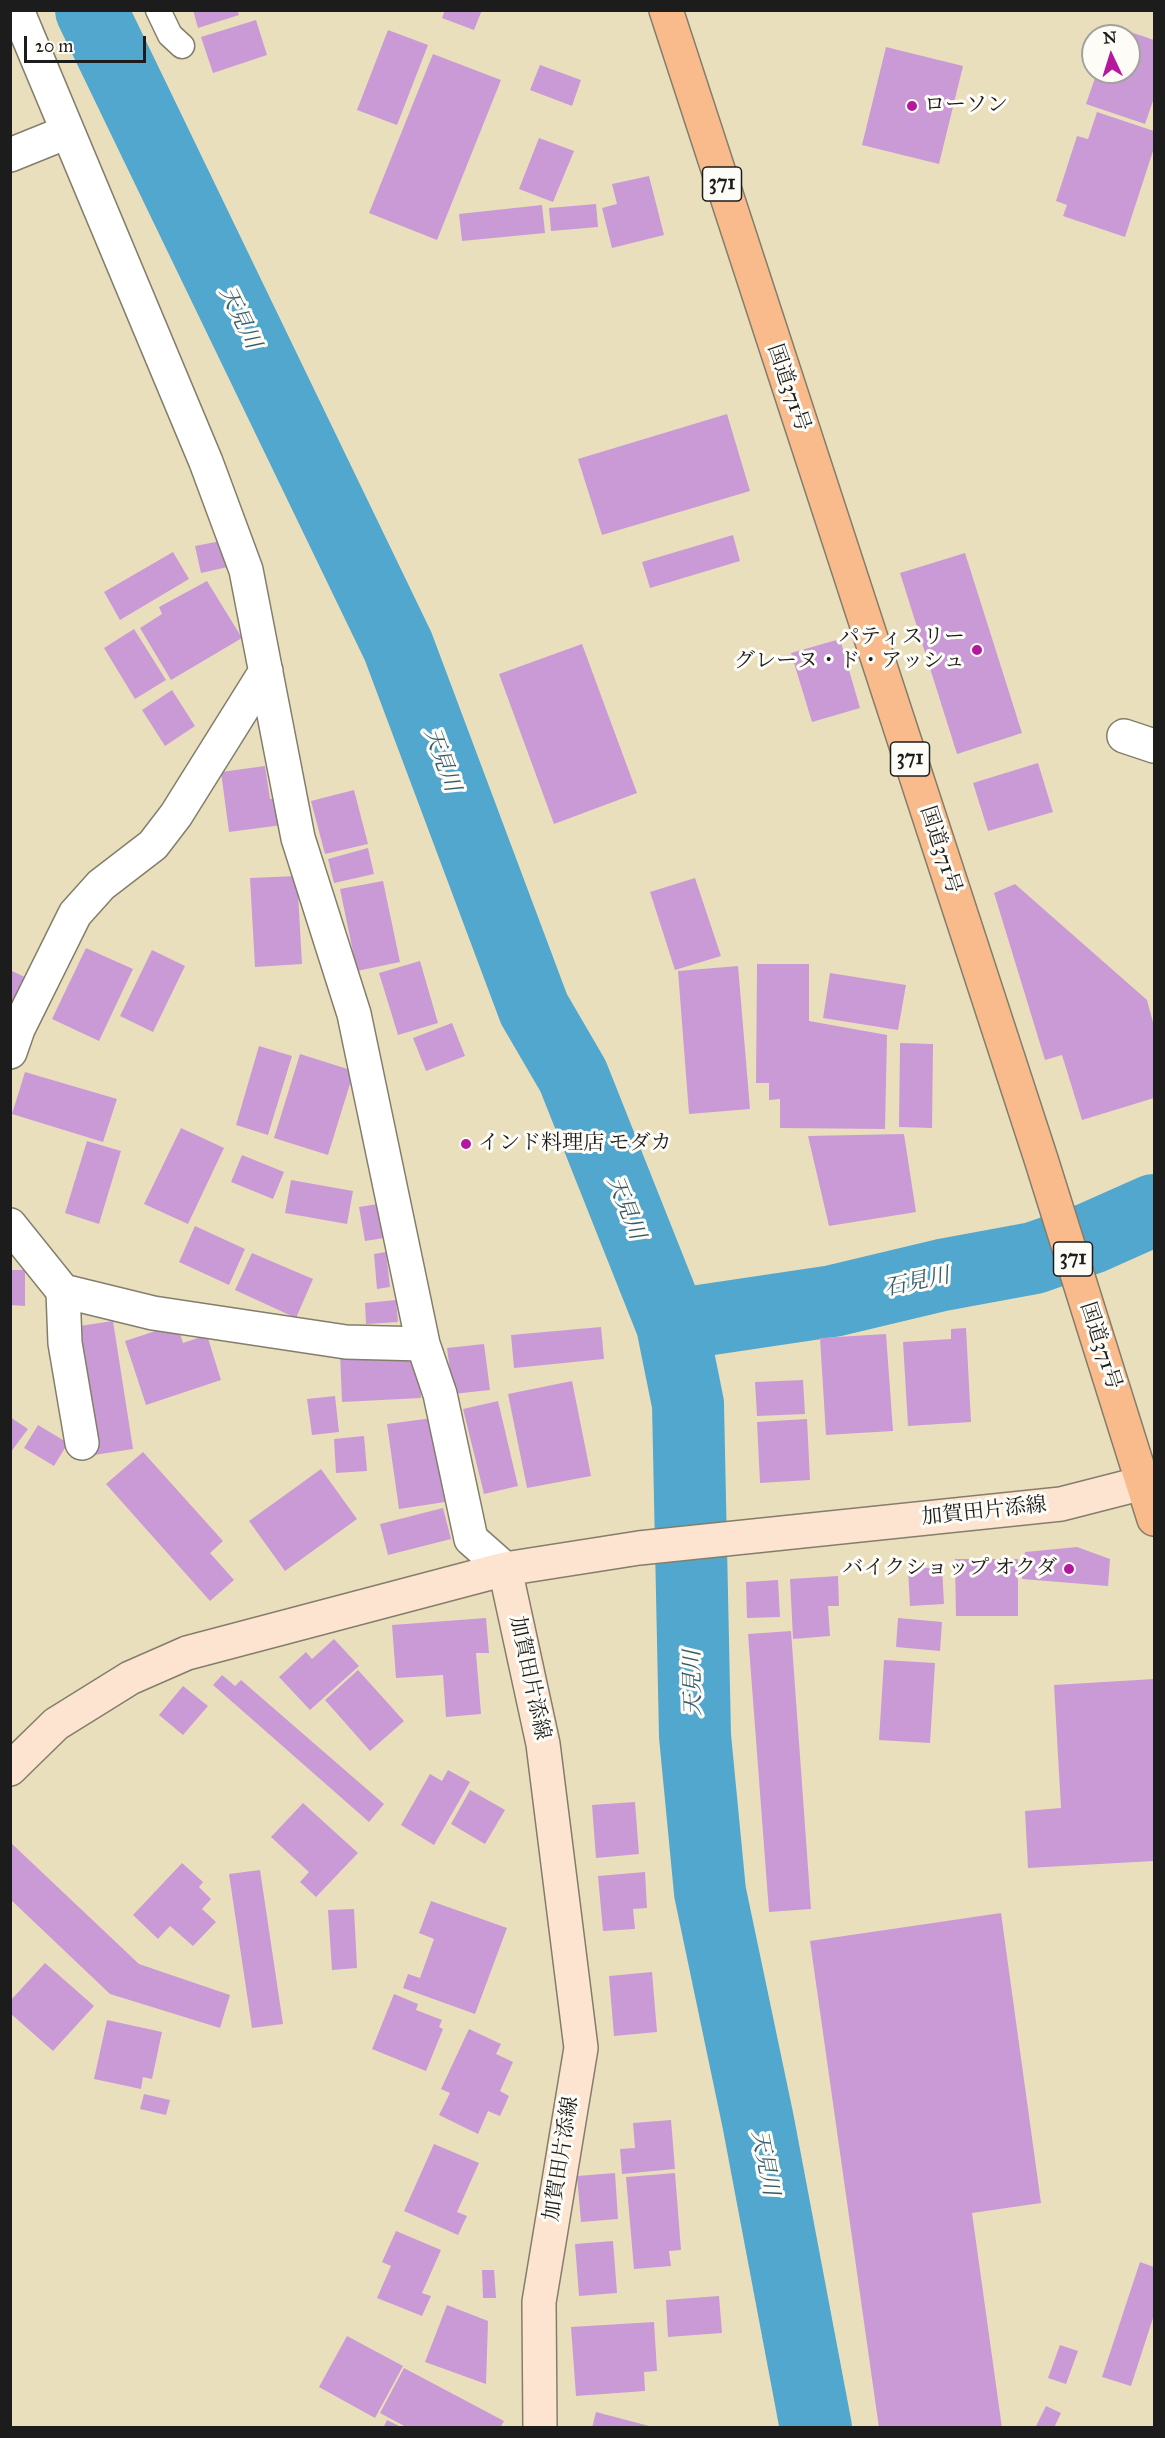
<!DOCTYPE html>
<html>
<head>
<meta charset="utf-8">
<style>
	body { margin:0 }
	#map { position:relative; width:1165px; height:2438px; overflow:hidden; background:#eadfbc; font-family:"IM FELL Great Primer",serif }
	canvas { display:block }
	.frame { position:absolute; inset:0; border:12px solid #1c1c1c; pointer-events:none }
	.north { position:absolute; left:1081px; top:24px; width:60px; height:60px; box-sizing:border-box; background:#fdfcf7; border:2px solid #a3a29f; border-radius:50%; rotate:356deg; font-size:16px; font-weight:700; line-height:24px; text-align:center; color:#1c1c1c }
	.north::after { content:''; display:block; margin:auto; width:21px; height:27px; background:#b5179e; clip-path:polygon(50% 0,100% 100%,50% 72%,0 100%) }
	.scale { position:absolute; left:24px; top:36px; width:122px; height:27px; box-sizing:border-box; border:3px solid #1c1c1c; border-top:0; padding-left:8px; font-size:18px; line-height:21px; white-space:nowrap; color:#1c1c1c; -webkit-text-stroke:4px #fdfcf7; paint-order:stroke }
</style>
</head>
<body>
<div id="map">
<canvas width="1165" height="2438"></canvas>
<div class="frame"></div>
<div class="north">N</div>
<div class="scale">20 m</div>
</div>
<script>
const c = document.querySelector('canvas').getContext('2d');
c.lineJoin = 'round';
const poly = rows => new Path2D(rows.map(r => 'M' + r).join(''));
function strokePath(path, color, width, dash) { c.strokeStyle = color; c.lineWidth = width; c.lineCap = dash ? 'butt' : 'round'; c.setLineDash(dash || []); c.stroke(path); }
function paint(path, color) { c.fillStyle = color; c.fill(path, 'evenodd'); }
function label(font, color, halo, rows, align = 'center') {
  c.font = font + ' "IM FELL Great Primer","Noto Serif JP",serif'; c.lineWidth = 6; c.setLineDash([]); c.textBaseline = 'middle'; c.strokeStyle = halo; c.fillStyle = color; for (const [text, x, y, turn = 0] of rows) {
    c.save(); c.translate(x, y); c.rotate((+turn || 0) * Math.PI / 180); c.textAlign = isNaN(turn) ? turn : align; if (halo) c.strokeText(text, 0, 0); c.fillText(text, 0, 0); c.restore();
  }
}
strokePath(poly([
	[91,10,398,646,534,1009,573,1076,672,1325,688,1404,695,1736,710,1892,758,2121,816,2428],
	[672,1325,833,1301,942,1275,1034,1258,1091,1238,1154,1210]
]), '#52a7ce', 72);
paint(poly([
	[193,10,237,10,239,15,198,28],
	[445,10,482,10,474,30,442,18],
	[256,20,267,55,213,73,201,37],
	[1113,26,1154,40,1154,98,1145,124,1086,104,1097,72,1129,72,1129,36,1110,36],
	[388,30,428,45,397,125,357,110],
	[886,47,963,66,939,164,862,145],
	[433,54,501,80,437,240,369,213],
	[540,65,581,80,572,106,530,90],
	[1097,112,1154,131,1154,148,1125,237,1063,216,1067,205,1056,201,1077,136,1088,139],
	[539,138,574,151,553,202,519,189],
	[649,176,664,235,612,248,602,208,617,204,612,184],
	[596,204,598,227,551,231,549,208],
	[542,205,545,233,462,241,459,214],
	[727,414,750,491,602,535,578,459],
	[733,535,740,561,650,588,642,562],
	[226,540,232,566,201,573,195,546],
	[173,552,189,579,120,620,104,592],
	[965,553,1022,733,957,754,900,573],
	[207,581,242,638,171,680,140,628,162,614,159,607],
	[134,629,166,680,135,699,104,648],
	[840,639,860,708,812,722,791,653],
	[582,644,637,793,554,824,499,674],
	[172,690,195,726,165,746,142,710],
	[1038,763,1053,812,988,831,973,783],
	[265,766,270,799,279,798,282,825,229,832,221,772],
	[354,790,368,844,325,854,311,801],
	[368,848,374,874,334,883,328,859],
	[297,876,302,964,255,967,250,878],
	[695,878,721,956,675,970,650,892],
	[383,881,400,962,357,971,340,889],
	[1015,884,1147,1000,1154,1026,1154,1098,1082,1120,1062,1055,1045,1060,994,893],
	[86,948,133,969,99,1041,52,1019],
	[152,950,185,966,153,1032,120,1016],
	[420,961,438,1023,398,1035,379,973],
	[757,964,809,964,809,1021,887,1035,885,1129,780,1128,780,1099,769,1100,769,1083,756,1083],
	[738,966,750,1109,689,1114,678,971],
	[10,970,33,981,10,1029],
	[830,973,906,985,898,1030,823,1018],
	[452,1023,465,1056,426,1071,413,1038],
	[900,1043,933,1044,932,1128,899,1127],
	[259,1046,292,1056,268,1135,236,1125],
	[300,1054,354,1071,328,1155,274,1138],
	[25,1072,117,1099,103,1142,12,1114],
	[181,1128,224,1148,188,1224,144,1204],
	[904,1134,916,1212,829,1226,808,1136],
	[87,1141,121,1151,99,1224,65,1213],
	[242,1155,284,1172,273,1199,231,1182],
	[291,1180,353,1191,347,1224,285,1213],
	[378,1204,384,1238,365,1241,359,1207],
	[195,1226,245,1249,229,1285,179,1262],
	[386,1252,390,1287,377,1289,374,1254],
	[252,1253,313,1279,296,1318,235,1290],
	[10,1270,25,1270,25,1306,10,1305],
	[396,1300,398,1322,366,1324,365,1303],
	[113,1321,133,1449,94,1455,73,1327],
	[177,1324,183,1343,207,1335,221,1380,146,1405,125,1341],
	[601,1327,604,1359,514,1368,511,1335],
	[966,1328,971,1422,908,1426,903,1342,951,1339,951,1329],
	[886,1334,893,1431,826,1435,820,1338],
	[484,1344,490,1390,453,1394,447,1348],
	[419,1349,421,1398,342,1402,340,1353],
	[803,1380,805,1414,757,1416,755,1382],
	[572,1381,591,1476,527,1488,508,1394],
	[335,1396,339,1432,312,1435,307,1399],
	[498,1401,518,1486,484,1494,463,1409],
	[10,1417,28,1429,10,1453],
	[433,1418,445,1502,399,1509,387,1424],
	[807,1419,810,1480,760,1483,757,1422],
	[38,1425,68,1443,54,1466,24,1448],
	[364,1436,367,1471,336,1473,334,1439],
	[143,1452,223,1541,210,1553,234,1580,210,1601,106,1484],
	[321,1469,357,1519,285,1571,249,1521],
	[443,1508,451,1539,388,1555,380,1524],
	[1077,1547,1110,1559,1108,1586,1022,1579,1025,1552],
	[955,1559,1018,1559,1018,1616,956,1616],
	[942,1567,944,1604,910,1606,908,1569],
	[838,1576,839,1606,828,1606,830,1636,793,1639,790,1579],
	[778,1580,780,1617,747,1618,746,1582],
	[486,1618,489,1653,476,1653,481,1714,446,1717,443,1675,396,1678,392,1625],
	[898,1618,942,1622,940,1651,896,1647],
	[791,1631,811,1909,769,1912,748,1634],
	[334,1639,359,1666,310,1710,279,1677,306,1652,312,1659],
	[884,1660,935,1663,930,1743,879,1740],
	[358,1670,404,1721,370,1751,325,1700],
	[222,1675,235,1686,241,1680,384,1804,369,1822,213,1685],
	[1154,1679,1154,1861,1028,1868,1025,1811,1061,1808,1054,1685],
	[183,1686,208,1706,183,1735,159,1715],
	[448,1770,470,1782,434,1845,401,1825,430,1774,442,1781],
	[470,1790,505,1810,485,1844,451,1824],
	[635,1802,639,1854,596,1858,592,1805],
	[303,1803,358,1853,316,1897,300,1882,309,1872,271,1837],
	[10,1842,139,1964,230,1995,220,2028,110,1994,10,1899],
	[182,1863,203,1882,199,1887,211,1899,202,1909,216,1922,193,1946,170,1926,158,1939,133,1915],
	[260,1870,283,2024,252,2028,229,1874],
	[645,1872,647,1908,633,1909,635,1929,603,1931,598,1876],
	[431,1901,507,1928,475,2014,403,1988,408,1974,420,1978,434,1939,419,1933],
	[354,1909,357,1968,332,1970,328,1910],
	[1001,1913,1041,2203,972,2213,1002,2428,879,2428,810,1941],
	[45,1963,94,2006,53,2051,10,2013,10,2001],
	[652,1972,657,2032,614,2036,609,1976],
	[394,1994,418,2004,416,2010,442,2020,439,2027,443,2029,426,2071,372,2049],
	[107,2020,162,2032,152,2079,143,2077,141,2089,94,2079],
	[469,2029,501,2044,496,2054,513,2062,500,2091,509,2096,500,2116,488,2111,478,2134,439,2115,450,2093,441,2089],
	[144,2094,170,2100,166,2115,140,2109],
	[671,2120,675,2169,622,2174,620,2149,635,2148,633,2123],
	[434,2144,479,2163,457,2212,467,2216,458,2235,404,2211],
	[615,2173,618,2219,581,2222,577,2176],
	[675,2173,681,2250,669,2251,671,2266,634,2269,626,2177],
	[396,2231,441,2250,422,2293,431,2296,422,2316,377,2298,391,2266,382,2262],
	[613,2241,617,2293,579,2296,575,2244],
	[1140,2262,1154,2267,1154,2315,1131,2386,1102,2377],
	[482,2270,494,2270,496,2298,483,2298],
	[719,2296,722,2333,668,2337,666,2300],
	[447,2305,488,2321,486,2384,425,2362],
	[654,2322,657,2371,644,2372,645,2391,576,2396,571,2327],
	[347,2336,403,2366,375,2418,319,2387],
	[1060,2345,1078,2351,1066,2384,1048,2378],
	[404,2368,504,2421,500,2428,408,2428,380,2413],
	[1046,2406,1061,2413,1054,2428,1035,2428],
	[596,2412,653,2427,653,2428,592,2428],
	[387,2420,403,2428,383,2428]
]), '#ca9ad7');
const lane = poly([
	[158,10,170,35,182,46]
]);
const street = poly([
	[17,10,206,462,246,570,298,838,354,1014,423,1344,440,1394,471,1539,505,1569],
	[10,155,67,132],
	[1124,736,1154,746],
	[10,1052,18,1029,75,914,101,885,153,845,176,815,266,671],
	[10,1225,63,1291,153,1313,346,1342,423,1344],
	[63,1291,65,1343,82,1443]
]);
const secondary = poly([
	[505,1569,543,1744,581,2048,539,2302,540,2428],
	[10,1769,56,1724,130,1678,187,1653,505,1569,639,1548,1061,1504,1143,1483]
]);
const highway = poly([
	[666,10,1041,1159,1154,1519]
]);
strokePath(lane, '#837e6c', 27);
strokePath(street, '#837e6c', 36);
strokePath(secondary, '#837e6c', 36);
strokePath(highway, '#837e6c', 36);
strokePath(lane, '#fff', 24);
strokePath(street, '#fff', 33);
strokePath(secondary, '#fde4d1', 33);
strokePath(highway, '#fabb8c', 33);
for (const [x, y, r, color] of [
	[912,106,6,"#b5179e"],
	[977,650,6,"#b5179e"],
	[466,1144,6,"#b5179e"],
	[1069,1569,6,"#b5179e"]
]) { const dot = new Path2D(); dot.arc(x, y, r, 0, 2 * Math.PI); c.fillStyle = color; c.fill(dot); strokePath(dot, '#fdfcf7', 2); }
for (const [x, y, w] of [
	[722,184,39],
	[910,759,39],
	[1073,1259,39]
]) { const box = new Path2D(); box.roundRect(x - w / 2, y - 17, w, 34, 4.5); c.fillStyle = '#fdfcf7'; c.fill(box); strokePath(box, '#1c1c1c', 1.5); }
label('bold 20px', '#1c1c1c', null, [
	["371",722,184],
	["371",910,759],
	["371",1073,1259]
]);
label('21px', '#1c1c1c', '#fdfcf7', [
	["ローソン",924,106],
	["パティスリー",965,638,"right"],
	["グレーヌ・ド・アッシュ",965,662,"right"],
	["インド料理店 モダカ",478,1144],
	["バイクショップ オクダ",1057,1569,"right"]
], 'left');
label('21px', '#1c1c1c', '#fdfcf7', [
	["国道371号",788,388,71],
	["国道371号",940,850,72],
	["国道371号",1100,1346,72],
	["加賀田片添線",984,1512,-6],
	["加賀田片添線",529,1678,78],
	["加賀田片添線",562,2159,-81]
]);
label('italic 22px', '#345b6c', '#fdfcf7', [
	["天見川",239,318,64],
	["天見川",441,760,70],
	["天見川",625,1208,68],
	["石見川",917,1283,-12],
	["天見川",694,1683,-91],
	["天見川",764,2163,79]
]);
</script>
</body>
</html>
